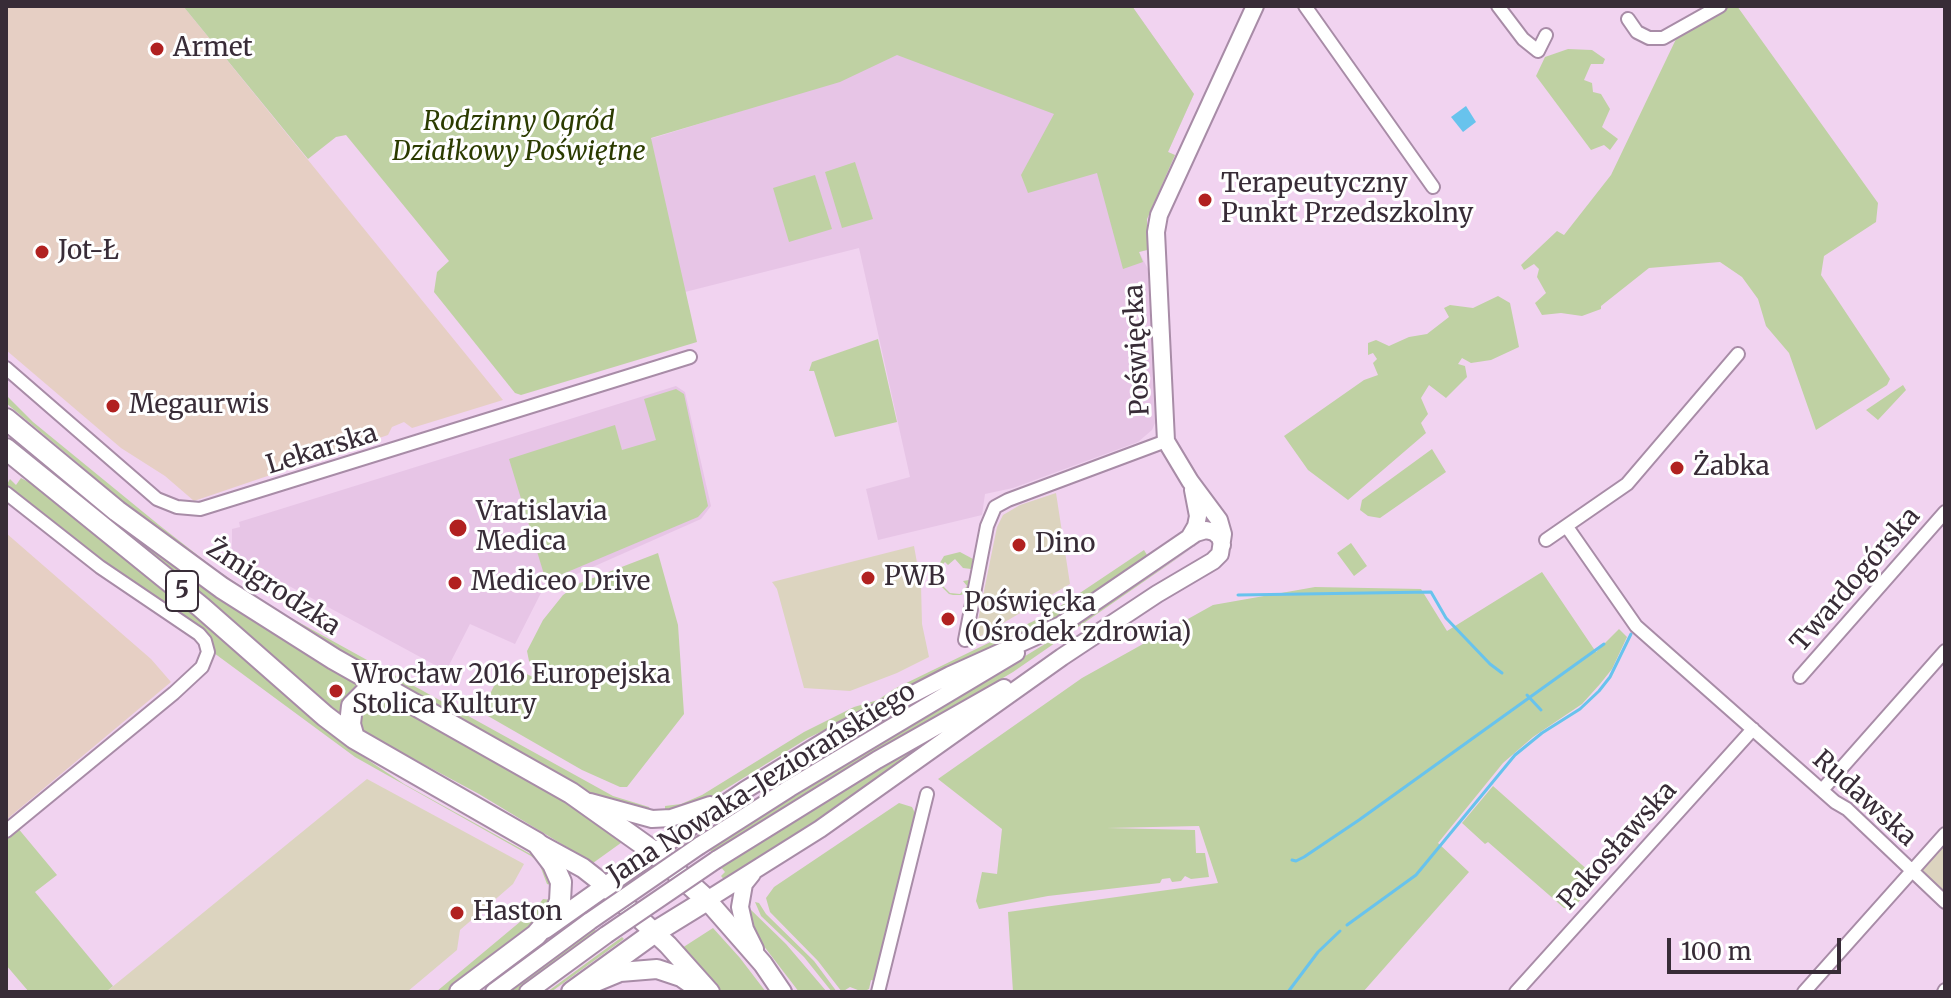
<!DOCTYPE html>
<html>
<head>
<meta charset="utf-8">
<style>
	body { margin:0 }
	#map { position:relative; width:1951px; height:998px; overflow:hidden; background:#f1d3f0; font-family:Merriweather,serif }
	canvas { display:block }
	.frame { position:absolute; inset:0; border:8px solid #382c37; pointer-events:none }
	.scale { position:absolute; left:1667px; top:938px; width:174px; height:36px; box-sizing:border-box; border:4px solid #382c37; border-top:0; padding-left:10px; font-size:24px; line-height:28px; white-space:nowrap; color:#382c37; -webkit-text-stroke:6px #fff; paint-order:stroke }
</style>
</head>
<body>
<div id="map">
<canvas width="1951" height="998"></canvas>
<div class="frame"></div>
<div class="scale">100 m</div>
</div>
<script>
const c = document.querySelector('canvas').getContext('2d');
c.lineJoin = 'round';
function paint(path, color) { c.fillStyle = color; c.fill(path, 'evenodd'); }
const poly = rows => new Path2D(rows.map(r => 'M' + r).join(''));
function strokePath(path, color, width, dash) { c.strokeStyle = color; c.lineWidth = width; c.lineCap = dash ? 'butt' : 'round'; c.setLineDash(dash || []); c.stroke(path); }
function label(font, color, halo, rows, align = 'center') {
  c.font = font + ' Merriweather,serif'; c.lineWidth = 6; c.setLineDash([]); c.textBaseline = 'middle'; c.strokeStyle = halo; c.fillStyle = color; for (const [text, x, y, turn = 0] of rows) {
    c.save(); c.translate(x, y); c.rotate((+turn || 0) * Math.PI / 180); c.textAlign = isNaN(turn) ? turn : align; if (halo) c.strokeText(text, 0, 0); c.fillText(text, 0, 0); c.restore();
  }
}
paint(poly([
	[1056,493,1070,584,974,640,997,527,1003,515,1020,505],
	[914,546,921,585,922,624,929,657,897,673,850,691,804,688,777,589,772,582],
	[367,779,524,864,513,884,460,930,457,950,407,992,106,992],
	[1945,844,1945,893,1921,871]
]), '#dcd4bf');
paint(poly([
	[6,6,183,6,503,400,412,428,404,422,392,427,388,435,194,501,165,476,121,448,6,350],
	[6,533,151,659,171,682,6,820]
]), '#e6cfc4');
paint(poly([
	[969,6,1132,6,1194,94,1168,152,1175,155,1147,219,1147,250,1139,252,1148,269,1158,416,1152,430,1138,442,1013,488,985,494,982,515,878,540,866,489,910,477,859,248,685,292,650,139,744,110,897,54],
	[676,386,685,392,711,506,701,519,543,589,515,644,470,624,446,671,232,555,232,529,240,527,239,522]
]), '#e7c5e6');
paint(poly([
	[183,6,1132,6,1194,94,1168,152,1175,155,1147,219,1147,250,1139,252,1143,262,1123,269,1097,173,1028,193,1021,175,1054,114,897,55,840,82,651,138,697,342,521,395,515,393,434,292,437,272,449,261,346,135,336,137,308,159],
	[1730,6,1737,6,1878,203,1876,222,1824,256,1821,275,1890,379,1887,385,1816,430,1789,353,1766,326,1758,299,1742,277,1720,262,1649,268,1601,306,1601,309,1582,316,1561,313,1542,315,1535,303,1546,293,1537,277,1539,269,1534,264,1524,270,1521,265,1557,231,1564,235,1611,175,1677,37],
	[1568,49,1592,50,1605,59,1603,64,1591,64,1584,80,1592,83,1593,92,1601,94,1610,109,1602,127,1618,139,1610,150,1604,145,1591,150,1536,76,1545,57],
	[855,162,873,219,842,228,825,172],
	[815,175,832,229,789,242,773,188],
	[1498,296,1510,303,1519,347,1491,360,1471,363,1462,358,1458,364,1465,366,1467,377,1446,398,1429,385,1421,398,1428,414,1421,423,1426,433,1348,500,1308,470,1284,436,1364,380,1378,375,1373,363,1377,359,1373,353,1368,355,1368,343,1376,340,1389,346,1409,337,1427,334,1449,317,1444,308,1450,305,1473,308],
	[878,339,897,422,835,437,814,371,809,371,812,362],
	[1903,385,1906,390,1878,420,1866,410],
	[676,389,684,394,708,506,698,517,546,581,509,459,615,425,622,450,656,440,644,399],
	[6,395,33,422,159,525,214,568,273,608,613,796,649,807,652,814,609,803,267,610,113,496,86,470,6,403],
	[6,436,77,494,363,686,342,718,6,441],
	[1432,449,1446,472,1380,518,1368,516,1360,510,1362,500],
	[21,478,40,488,181,600,356,752,404,784,534,856,542,863,553,886,547,884,539,863,531,856,355,757,214,653,211,639,206,633,120,576,6,486,10,479,16,485],
	[1351,543,1367,566,1354,576,1337,553],
	[1191,549,1013,672,798,799,712,853,710,850,704,851,1078,624],
	[1144,550,1147,555,1129,572,1035,630,808,738,711,798,665,814,665,806,681,804,702,795,804,732,854,707,878,700,894,689,1050,613],
	[960,552,973,559,971,569,963,568,955,559,948,565,945,562,939,568,944,574,938,581,950,593,960,594,967,586,963,581,969,580,967,592,961,595,953,595,949,594,940,585,936,578,935,571,944,556],
	[658,553,678,625,684,714,627,787,620,787,582,770,481,712,505,664,533,677,537,668,529,661,527,651,543,620,563,595,580,583],
	[1542,572,1596,652,1619,629,1627,637,1612,669,1600,684,1582,704,1533,737,1503,763,1438,843,1469,872,1363,992,1013,992,1008,912,1218,883,1199,826,1107,828,1195,830,1196,853,1205,853,1209,877,1191,879,1185,876,1181,881,1172,882,1170,878,1162,879,1160,883,1048,896,979,909,976,901,982,872,997,874,1002,829,938,779,1082,678,1213,605,1315,587,1421,589,1447,631],
	[375,698,382,698,566,801,625,840,593,863,479,794,369,735,359,726,359,709],
	[978,710,728,884,721,876,725,872,720,866],
	[1493,786,1599,880,1574,907,1564,908,1488,842,1485,844,1462,823],
	[899,803,912,807,916,815,875,981,871,980,869,989,863,992,850,987,842,992,818,961,770,912,766,898,774,887],
	[17,827,57,875,35,892,113,986,106,992,29,992,6,965,6,837],
	[543,899,552,900,544,917,448,992,436,992,533,911],
	[755,902,759,903,766,914,814,961,837,992,832,992,804,957,761,916],
	[748,907,786,944,827,992,799,992,750,928],
	[593,927,597,933,516,992,506,992],
	[713,928,740,958,766,992,721,992,682,948],
	[622,937,624,939,551,992,547,992]
]), '#bfd1a3');
paint(poly([
	[1466,106,1476,122,1463,132,1451,117]
]), '#68c3ed');
strokePath(poly([
	[1238,595,1431,592,1446,618,1490,664,1502,673],
	[1527,695,1541,710],
	[1292,860,1296,861,1304,857,1359,820,1604,644],
	[1347,925,1416,875,1515,755,1542,733,1580,709,1599,691,1610,677,1631,634],
	[1288,992,1318,952,1340,931]
]), '#68c3ed', 3);
const minor = poly([
	[1305,6,1433,187],
	[1498,6,1523,39,1538,51,1546,35],
	[1628,19,1637,32,1649,38,1663,38,1720,6],
	[6,368,157,499,177,507,200,509,690,357],
	[6,493,100,567,199,634,205,641,208,652,202,667,174,693,6,831],
	[1567,527,1636,626,1835,802,1847,809,1945,902],
	[1546,540,1627,484,1738,354],
	[965,640,987,526,995,507,1008,500,1166,441],
	[1800,677,1945,512],
	[1822,790,1945,651],
	[878,992,927,794],
	[1516,992,1753,729],
	[1804,992,1945,834],
	[1944,992,1945,990]
]);
const tertiary = poly([
	[1189,538,1196,526,1198,516,1193,490],
	[590,802,652,819,671,818,710,805],
	[699,846,790,788,1016,653],
	[654,852,745,790,841,731,950,675,1061,625,1196,533,1206,530,1214,532,1220,537,1222,545],
	[716,860,877,760,1004,688],
	[752,874,744,884,740,907,745,929,755,949],
	[707,900,820,829,1062,657,1157,594,1213,561,1220,554,1223,534,1219,520,1190,481,1166,441,1156,232,1159,215,1255,6],
	[494,992,590,921],
	[528,992,606,935]
]);
const secondary = poly([
	[539,844,583,868,597,879,668,945,710,992],
	[707,900,763,964,782,992],
	[545,929,654,852],
	[591,984,620,972,657,969,681,977,701,991]
]);
const primary = poly([
	[6,419,117,511,222,588,334,659,571,793,654,852,707,900,655,932,572,992],
	[6,449,201,607,325,716,354,738,537,843,553,864,561,882,560,901,555,913,536,935,460,992],
	[354,738,350,724,352,706,367,691,382,687]
]);
strokePath(minor, '#a88ca7', 16);
strokePath(tertiary, '#a88ca7', 20);
strokePath(secondary, '#a88ca7', 22);
strokePath(primary, '#a88ca7', 24);
strokePath(minor, '#fff', 12);
strokePath(tertiary, '#fff', 16);
strokePath(secondary, '#fff', 18);
strokePath(primary, '#fff', 20);
const tertiaryBridge = poly([
	[590,921,699,846],
	[606,935,716,860]
]);
strokePath(tertiaryBridge, '#a88ca7', 20, []);
strokePath(tertiaryBridge, '#fff', 16);
for (const [x, y, r, color] of [
	[157,49,8,"#b12120"],
	[1205,200,8,"#b12120"],
	[42,252,8,"#b12120"],
	[113,406,8,"#b12120"],
	[1677,468,8,"#b12120"],
	[458,528,10,"#b12120"],
	[1019,545,8,"#b12120"],
	[868,578,8,"#b12120"],
	[455,583,8,"#b12120"],
	[948,619,8,"#b12120"],
	[336,691,8,"#b12120"],
	[457,913,8,"#b12120"]
]) { const dot = new Path2D(); dot.arc(x, y, r, 0, 2 * Math.PI); c.fillStyle = color; c.fill(dot); strokePath(dot, '#fff', 3); }
for (const [x, y, w] of [
	[182,591,32]
]) { const box = new Path2D(); box.roundRect(x - w / 2, y - 20, w, 40, 6); c.fillStyle = '#fff'; c.fill(box); strokePath(box, '#382c37', 2); }
label('bold 24px', '#382c37', null, [
	["5",182,591]
]);
label('26px', '#382c37', '#fff', [
	["Armet",173,49],
	["Terapeutyczny",1221,185],
	["Punkt Przedszkolny",1221,215],
	["Jot-Ł",58,252],
	["Megaurwis",129,406],
	["Żabka",1693,468],
	["Vratislavia",476,513],
	["Medica",476,543],
	["Dino",1035,545],
	["PWB",884,578],
	["Mediceo Drive",471,583],
	["Poświęcka",964,604],
	["(Ośrodek zdrowia)",964,634],
	["Wrocław 2016 Europejska",352,676],
	["Stolica Kultury",352,706],
	["Haston",473,913]
], 'left');
label('italic 26px', '#2b3b00', '#fff', [
	["Rodzinny Ogród",519,123],
	["Działkowy Poświętne",519,153]
]);
label('26px', '#382c37', '#fff', [
	["Poświęcka",1138,350,-93],
	["Lekarska",322,450,-17],
	["Twardogórska",1856,580,-49],
	["Żmigrodzka",273,588,33],
	["Jana Nowaka-Jeziorańskiego",762,784,-32],
	["Rudawska",1864,799,42],
	["Pakosławska",1618,846,-48]
]);
</script>
</body>
</html>
